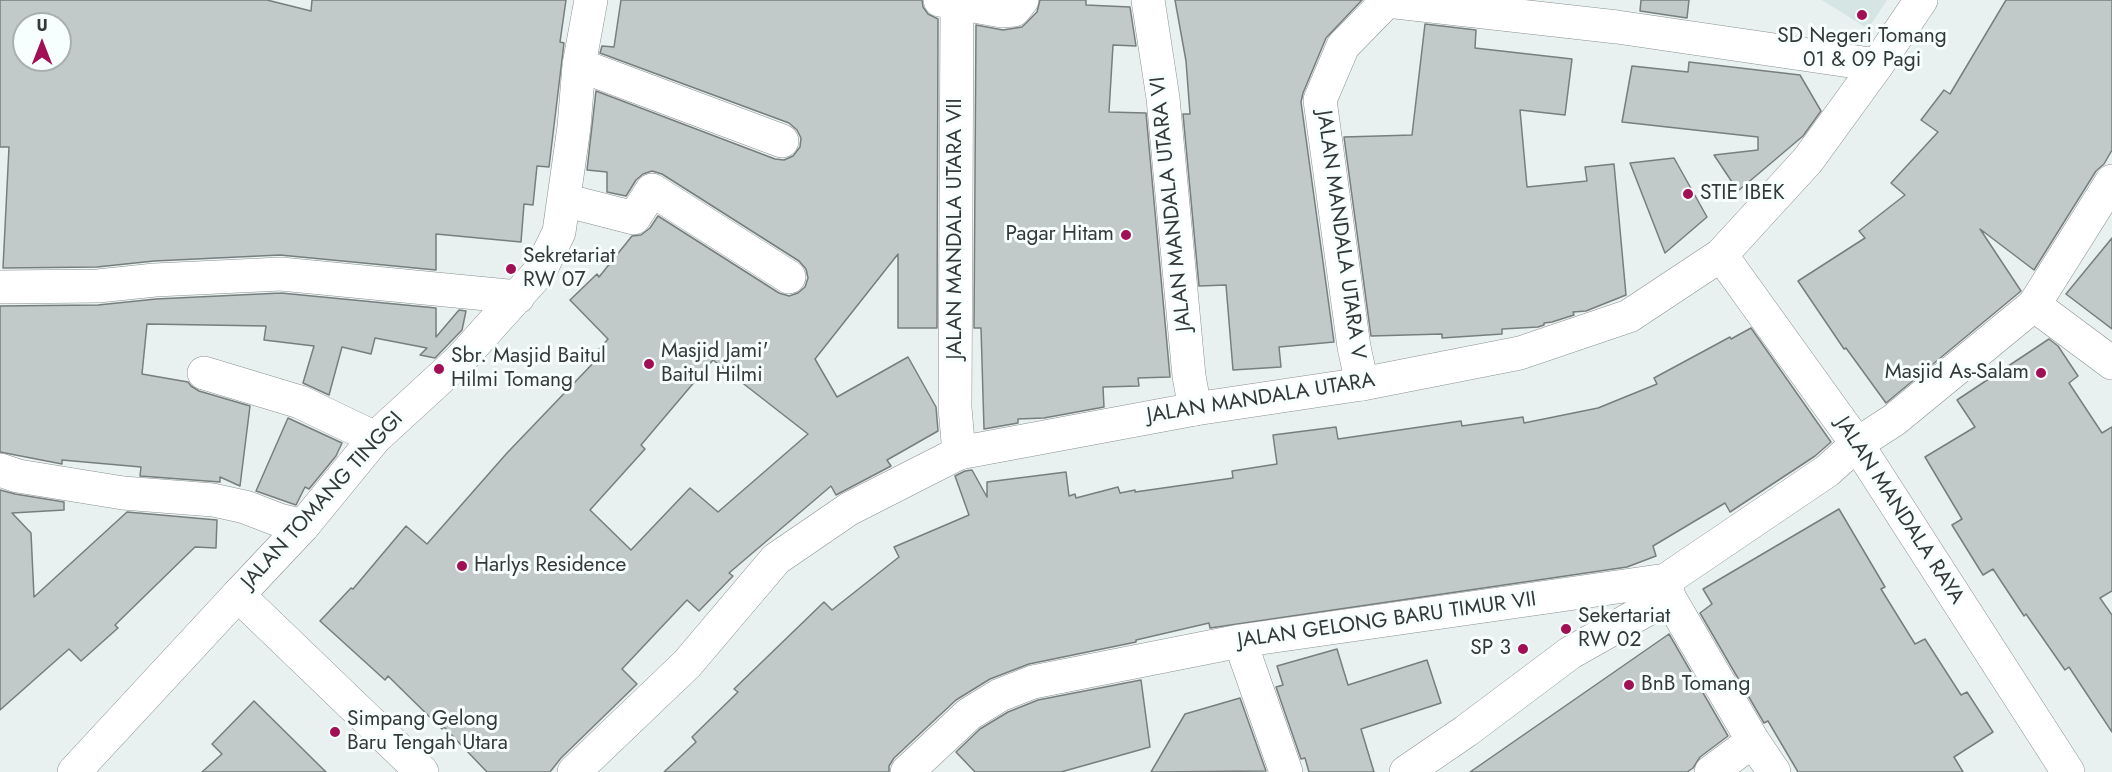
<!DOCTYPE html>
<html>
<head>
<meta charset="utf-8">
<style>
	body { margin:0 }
	#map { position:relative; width:2112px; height:772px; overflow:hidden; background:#e9f1f0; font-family:Jost,sans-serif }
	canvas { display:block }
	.north { position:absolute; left:12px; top:12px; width:60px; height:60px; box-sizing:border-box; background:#f7fefe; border:2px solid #a9afaf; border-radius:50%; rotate:0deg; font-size:16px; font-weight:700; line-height:24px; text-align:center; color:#353838 }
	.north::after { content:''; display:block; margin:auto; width:21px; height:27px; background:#a10f54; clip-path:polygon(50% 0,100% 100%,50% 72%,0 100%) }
</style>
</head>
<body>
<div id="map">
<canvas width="2112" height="772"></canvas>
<div class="north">U</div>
</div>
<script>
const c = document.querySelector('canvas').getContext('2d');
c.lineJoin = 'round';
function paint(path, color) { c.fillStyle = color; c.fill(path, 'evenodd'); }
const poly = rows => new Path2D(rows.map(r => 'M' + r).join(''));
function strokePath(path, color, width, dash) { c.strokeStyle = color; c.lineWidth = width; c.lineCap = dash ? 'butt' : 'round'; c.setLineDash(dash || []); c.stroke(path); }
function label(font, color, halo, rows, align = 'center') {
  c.font = font + ' Jost,sans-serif'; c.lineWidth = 6; c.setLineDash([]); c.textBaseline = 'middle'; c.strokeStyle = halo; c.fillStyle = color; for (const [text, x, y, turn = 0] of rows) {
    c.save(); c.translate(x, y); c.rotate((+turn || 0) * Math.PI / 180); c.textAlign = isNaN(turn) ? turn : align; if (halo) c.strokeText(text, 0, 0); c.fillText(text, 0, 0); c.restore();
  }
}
paint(poly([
	[1822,0,1887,0,1868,29]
]), '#d5e5e4');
const building = poly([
	[0,0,267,0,311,11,312,0,566,0,560,42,564,43,549,167,537,166,533,205,524,204,521,242,436,234,436,270,280,255,154,261,97,267,3,268,9,147,0,147,0,0],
	[24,24,60,24,60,60,24,60,24,24],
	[621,0,922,0,923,7,928,14,938,19,937,328,898,328,898,254,815,359,837,397,908,357,936,407,938,431,887,460,891,466,836,495,831,486,729,573,733,576,699,611,687,600,622,669,637,684,561,758,550,772,487,772,444,727,442,729,388,676,385,680,320,621,351,588,353,589,406,526,427,544,507,453,598,358,594,355,608,339,570,300,597,274,599,277,632,236,641,235,650,228,658,216,779,293,789,296,798,293,805,287,808,278,806,269,799,261,662,174,652,171,643,174,636,180,626,196,607,192,607,172,587,170,596,91,775,159,784,160,793,156,800,147,801,138,797,130,789,123,600,53,602,46,614,47,621,0],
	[713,360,808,434,718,512,690,488,631,550,590,510,645,449,641,445,713,360],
	[1040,0,1086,0,1086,5,1130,7,1136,46,1113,45,1109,112,1146,113,1170,377,1138,378,1139,386,1103,387,1104,407,1044,418,1018,419,1018,423,984,429,981,328,974,328,976,25,1003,30,1022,27,1037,12,1040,0],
	[1175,0,1362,0,1326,38,1303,93,1301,102,1334,342,1279,347,1281,367,1233,370,1226,285,1199,286,1183,114,1190,114,1186,61,1175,0],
	[1641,0,1689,0,1687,18,1640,11,1641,0],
	[2006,0,2112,0,2112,150,2104,164,2096,171,2034,270,1980,229,2021,291,1886,403,1846,348,1844,349,1798,281,1865,238,1859,231,1905,195,1891,183,1938,132,1921,120,1944,90,1950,94,2006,0],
	[1425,24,1476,30,1475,48,1572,59,1565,115,1520,110,1527,187,1587,181,1585,167,1614,164,1626,295,1586,311,1573,312,1574,315,1552,322,1544,323,1544,325,1538,327,1502,329,1502,334,1442,338,1442,334,1371,336,1344,137,1412,135,1425,24],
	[1689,62,1800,75,1821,111,1803,136,1738,191,1714,155,1758,150,1758,137,1622,122,1632,66,1688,72,1689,62],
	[1674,158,1707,217,1665,253,1630,163,1674,158],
	[2112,238,2112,329,2066,294,2112,238],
	[281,293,436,308,436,337,459,310,466,311,462,330,435,358,420,355,427,348,375,338,371,354,342,347,329,395,303,383,314,346,264,340,266,326,147,324,142,374,188,382,191,386,199,391,250,406,240,486,220,477,220,482,140,476,141,467,62,460,62,464,0,452,0,306,98,305,156,299,281,293],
	[1751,328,1831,442,1815,456,1730,512,1725,503,1653,546,1656,556,1627,567,1210,628,1209,623,1136,640,1136,642,1029,664,990,679,956,700,894,758,889,766,889,772,664,772,696,742,692,737,738,692,734,689,824,602,832,610,899,557,894,547,969,515,955,476,965,471,972,470,987,497,987,482,1066,472,1069,496,1075,494,1076,498,1118,487,1120,493,1135,490,1135,492,1233,478,1232,471,1277,464,1273,435,1336,427,1338,439,1461,421,1462,426,1523,417,1524,423,1598,408,1657,384,1654,378,1730,337,1731,339,1751,328],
	[2049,339,2058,346,2078,376,2069,383,2102,433,2112,427,2112,591,2100,598,2112,615,2112,732,2069,667,2065,670,2026,614,2024,616,1993,569,1983,575,1952,525,1962,519,1925,457,1975,427,1957,400,2049,339],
	[288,418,342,443,336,456,309,489,305,487,296,505,256,491,288,418],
	[0,490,15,494,64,502,64,510,12,513,31,533,34,597,127,512,217,520,216,548,195,547,115,625,118,628,81,661,69,649,0,710,0,490],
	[1839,509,1885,587,1881,589,1915,644,1925,639,1961,695,1967,692,1993,732,1954,757,1963,772,1798,772,1768,721,1764,723,1700,613,1712,604,1703,589,1839,509],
	[1669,634,1728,736,1700,757,1693,768,1687,772,1470,772,1669,634],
	[1337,649,1348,685,1427,660,1441,703,1361,729,1374,772,1309,772,1305,758,1301,759,1276,687,1283,685,1277,666,1337,649],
	[1141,680,1150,747,1061,772,975,772,956,752,980,729,1008,712,1038,700,1141,680],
	[1240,698,1266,771,1151,772,1185,714,1240,698],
	[254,701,326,772,202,772,222,754,212,744,254,701]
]);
paint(building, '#c2c9c9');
strokePath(building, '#777e7d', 1.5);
const minor = poly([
	[940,0,1002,11,1014,10,1022,0],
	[1148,0,1163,98,1189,376,1195,409],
	[1387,1,1617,27,1877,65],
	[957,4,955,408,959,453],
	[579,65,782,141],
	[564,200,634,218,652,190,789,277],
	[0,287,98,286,155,280,281,274,518,297],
	[2034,305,2112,363],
	[204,373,300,402,375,438],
	[1362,384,1354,347,1320,100,1343,46,1388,0],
	[0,470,18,476,123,493,213,500,245,507,279,520,303,526],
	[1666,580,1669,597,1753,741,1774,772],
	[238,595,303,526,375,438,460,360,540,271,559,232,574,127,579,65,591,0],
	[1240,641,1286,772],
	[907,772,969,714,1000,695,1033,682,1240,641,1666,580,1827,471,1857,444,1894,420,2034,305,2112,181],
	[1406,772,1466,731,1570,653,1669,597],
	[1711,772,1753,741]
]);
const tertiary = poly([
	[1721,255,1857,444,2068,772],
	[74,772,238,595,422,772],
	[574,772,687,664,776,559,849,509,959,453,1195,409,1362,384,1520,353,1629,316,1721,255,1808,160,1877,65,1921,0]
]);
strokePath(minor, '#8a9190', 34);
strokePath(tertiary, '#8a9190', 34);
strokePath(minor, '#fff', 33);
strokePath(tertiary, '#fff', 33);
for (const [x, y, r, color] of [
	[1862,15,6,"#a10f54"],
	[1688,194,6,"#a10f54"],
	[1126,235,6,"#a10f54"],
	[511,269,6,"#a10f54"],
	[649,364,6,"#a10f54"],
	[439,369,6,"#a10f54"],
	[2041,373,6,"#a10f54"],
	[462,566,6,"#a10f54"],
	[1566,629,6,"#a10f54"],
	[1523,649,6,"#a10f54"],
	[1629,685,6,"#a10f54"],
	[335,732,6,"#a10f54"]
]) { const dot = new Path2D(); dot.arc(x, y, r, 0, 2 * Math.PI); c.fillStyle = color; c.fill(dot); strokePath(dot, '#f7fefe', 2); }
label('21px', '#353838', '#f7fefe', [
	["SD Negeri Tomang",1862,37,"center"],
	["01 & 09 Pagi",1862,61,"center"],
	["STIE IBEK",1700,194],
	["Pagar Hitam",1114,235,"right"],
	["Sekretariat",523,257],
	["RW 07",523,281],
	["Masjid Jami'",661,352],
	["Baitul Hilmi",661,376],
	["Sbr. Masjid Baitul",451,357],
	["Hilmi Tomang",451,381],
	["Masjid As-Salam",2029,373,"right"],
	["Harlys Residence",474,566],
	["Sekertariat",1578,617],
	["RW 02",1578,641],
	["SP 3",1511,649,"right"],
	["BnB Tomang",1641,685],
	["Simpang Gelong",347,720],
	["Baru Tengah Utara",347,744]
], 'left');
label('21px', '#353838', '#f7fefe', [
	["JALAN MANDALA UTARA VI",1172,204,-96],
	["JALAN MANDALA UTARA VII",956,229,-90],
	["JALAN MANDALA UTARA V",1340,235,82],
	["JALAN MANDALA UTARA",1261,399,-9],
	["JALAN TOMANG TINGGI",323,501,-48],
	["JALAN MANDALA RAYA",1899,511,57],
	["JALAN GELONG BARU TIMUR VII",1387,621,-8]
]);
</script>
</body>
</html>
